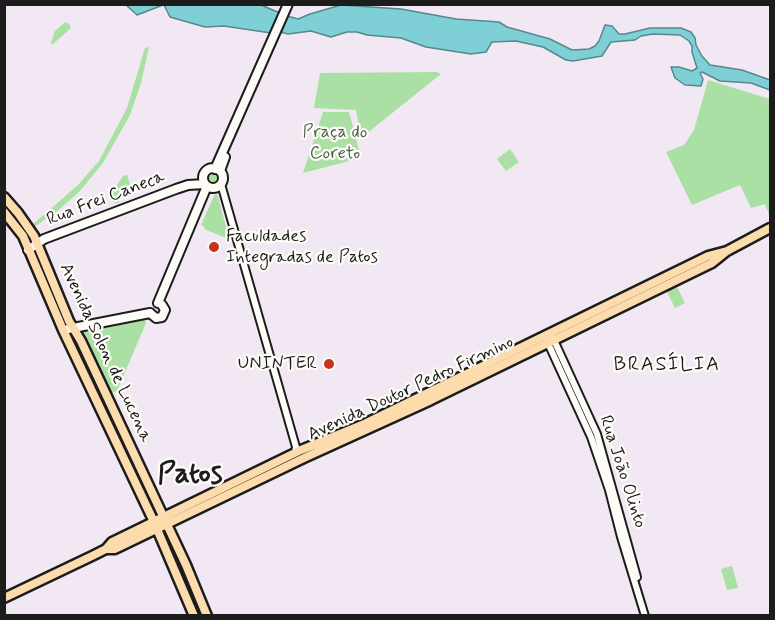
<!DOCTYPE html>
<html>
<head>
<meta charset="utf-8">
<style>
	body { margin:0 }
	#map { position:relative; width:775px; height:620px; overflow:hidden; background:#f1e8f3; font-family:Mynerve,sans-serif }
	canvas { display:block }
	.frame { position:absolute; inset:0; border:6px solid #1c1c1c; pointer-events:none }
</style>
</head>
<body>
<div id="map">
<canvas width="775" height="620"></canvas>
<div class="frame"></div>
</div>
<script>
const c = document.querySelector('canvas').getContext('2d');
c.lineJoin = 'round';
function paint(path, color) { c.fillStyle = color; c.fill(path, 'evenodd'); }
const poly = rows => new Path2D(rows.map(r => 'M' + r).join(''));
function strokePath(path, color, width, dash) { c.strokeStyle = color; c.lineWidth = width; c.lineCap = dash ? 'butt' : 'round'; c.setLineDash(dash || []); c.stroke(path); }
function label(font, color, halo, rows, align = 'center') {
  c.font = font + ' Mynerve,sans-serif'; c.lineWidth = 4.5; c.setLineDash([]); c.textBaseline = 'middle'; c.strokeStyle = halo; c.fillStyle = color; for (const [text, x, y, turn = 0] of rows) {
    c.save(); c.translate(x, y); c.rotate((+turn || 0) * Math.PI / 180); c.textAlign = isNaN(turn) ? turn : align; if (halo) c.strokeText(text, 0, 0); c.fillText(text, 0, 0); c.restore();
  }
}
paint(poly([
	[65,22,69,24,71,28,52,45,51,42,55,31],
	[149,47,141,83,130,115,103,163,79,192,56,212,33,228,32,225,78,185,99,161,127,108,144,51,145,48],
	[437,72,441,74,361,138,356,110,314,108,320,73],
	[708,80,770,99,770,217,765,204,751,208,740,185,692,205,666,152,684,145,694,130],
	[323,112,349,112,361,158,303,173],
	[510,149,519,162,506,171,497,159],
	'206 178a7 7 0 1 1 14 0a7 7 0 1 1-14 0Z',
	[127,175,133,193,119,198,119,203,115,203,111,200,110,196,123,176],
	[216,194,218,196,229,239,204,229,205,227,201,225,214,196],
	[676,285,685,303,675,308,666,290],
	[140,318,144,318,146,323,117,391,112,393,110,392,83,335,83,331,86,328],
	[72,332,74,334,124,440,118,441,69,333],
	[125,447,127,447,160,514,156,518,123,449],
	[163,529,167,530,194,592,187,590,162,533],
	[732,566,738,588,727,590,721,569]
]), '#aae0a3');
const water = poly([
	[126,5,163,5,137,15,126,5],
	[164,5,261,5,287,16,298,19,310,14,341,5,401,9,456,19,499,22,507,27,550,39,572,50,589,49,595,46,599,41,605,25,612,26,619,34,625,34,650,28,681,28,691,32,695,38,696,45,702,56,710,65,742,70,770,80,770,90,751,83,720,81,702,72,700,73,703,79,701,86,685,85,675,78,671,67,679,67,692,71,697,68,692,52,692,46,689,41,680,35,653,34,641,36,635,40,611,42,602,56,573,61,566,60,543,47,516,41,492,42,486,52,471,54,426,47,401,38,367,35,357,32,347,32,331,37,311,31,288,34,277,31,271,33,224,26,205,27,170,17,164,5]
]);
paint(water, '#7fd0d6');
strokePath(water, '#57888c', 1.5);
const tertiary = poly([
	[221,184,296,447,295,453],
	[553,338,597,434,637,577],
	[547,341,591,437,609,490,621,537,645,616]
]);
const secondary = poly([
	'203 178a10 10 0 1 1 20 0a10 10 0 1 1-20 0Z',
	[215,169,288,4],
	[220,171,225,157],
	[28,250,44,239,176,189,188,185,205,184],
	[158,303,207,186],
	[150,313,156,318,162,317,165,310,162,305],
	[68,329,150,313]
]);
const primary = poly([
	[4,197,18,213,34,236,69,321,81,341,186,565,207,616],
	[4,212,23,236,63,330,154,522,194,616],
	[106,549,115,549,304,458,431,400,712,263,727,251,770,228],
	[4,598,92,556,106,549,112,542,301,450,362,425,708,256,727,251]
]);
strokePath(tertiary, '#1c1c1c', 10);
strokePath(secondary, '#1c1c1c', 12);
strokePath(primary, '#1c1c1c', 13);
strokePath(tertiary, '#fdfcf7', 6);
strokePath(secondary, '#fdfcf7', 8);
strokePath(primary, '#fcdcac', 8);
for (const [x, y, r, color] of [
	[214,247,6,"#c8321e"],
	[329,364,6,"#c8321e"]
]) { const dot = new Path2D(); dot.arc(x, y, r, 0, 2 * Math.PI); c.fillStyle = color; c.fill(dot); strokePath(dot, '#fdfcf7', 2); }
label('18px', '#4e614b', '#fdfcf7', [
	["Praça do",335,133],
	["Coreto",335,154]
]);
label('18px', '#1c1c1c', '#fdfcf7', [
	["Rua Frei Caneca",106,199,-21],
	["Avenida Solon de Lucena",105,353,65],
	["Avenida Doutor Pedro Firmino",411,389,-25],
	["Rua João Olinto",622,472,72]
]);
label('18px', '#1c1c1c', '#fdfcf7', [
	["Faculdades",226,237],
	["Integradas de Patos",226,258],
	["UNINTER",317,364,"right"]
], 'left');
c.letterSpacing = '1.5px';
label('20px', '#1c1c1c', '#fdfcf7', [
	["BRASÍLIA",667,366]
]);
c.letterSpacing = '0px';
label('bold 30px', '#1c1c1c', '#fdfcf7', [
	["Patos",190,476]
]);
</script>
</body>
</html>
